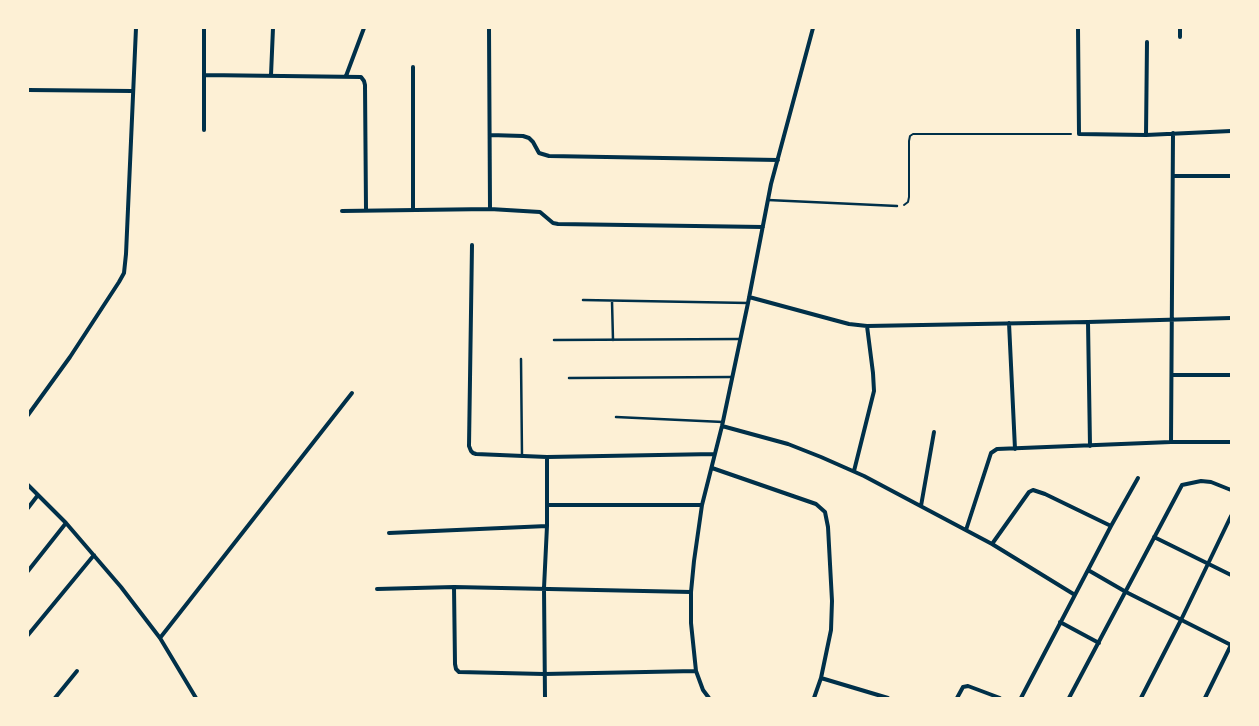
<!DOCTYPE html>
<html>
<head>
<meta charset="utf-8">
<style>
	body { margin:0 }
	#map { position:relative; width:1259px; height:726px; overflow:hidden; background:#fdf0d5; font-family:Montserrat,sans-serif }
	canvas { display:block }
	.frame { position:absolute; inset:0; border:29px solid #fdf0d5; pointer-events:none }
</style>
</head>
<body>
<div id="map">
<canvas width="1259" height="726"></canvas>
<div class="frame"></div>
</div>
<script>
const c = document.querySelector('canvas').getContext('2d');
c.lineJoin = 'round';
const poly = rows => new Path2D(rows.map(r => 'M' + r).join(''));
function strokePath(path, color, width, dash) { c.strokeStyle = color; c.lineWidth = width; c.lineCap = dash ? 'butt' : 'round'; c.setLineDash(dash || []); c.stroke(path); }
strokePath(poly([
	[904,205,908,202,909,197,909,141,910,136,913,134,1071,134]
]), '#003049', 2);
strokePath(poly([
	[768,200,897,206],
	[583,300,748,303],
	[612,301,613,340],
	[554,340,740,339],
	[521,359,522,456],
	[569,378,732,377],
	[616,417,723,422]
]), '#003049', 2.5);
strokePath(poly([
	[204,28,204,130],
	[489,28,490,209],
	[1078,28,1079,134,1146,135,1231,131],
	[1180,37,1180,28],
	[204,75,361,77,364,81,365,85,366,209],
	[271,75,273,28],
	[346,76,364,28],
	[28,90,132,91],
	[490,135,523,136,529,138,533,142,539,153,549,156,778,160],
	[1146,135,1147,42],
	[1174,176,1231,176],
	[413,209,413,67],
	[342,211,490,209,540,212,553,223,558,224,763,227],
	[472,245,469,446,471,451,473,453,476,454,547,457,715,454],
	[749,297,834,320,849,324,867,326,1088,322,1231,318],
	[1088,322,1090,446],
	[1009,323,1015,449],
	[1172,375,1231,375],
	[28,415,70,357,119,282,124,273,126,254,136,28],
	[722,426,788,444,821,457,864,476,992,544,1075,595],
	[1171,442,1173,133],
	[712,468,816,504,825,512,828,527,832,601,831,630,821,678,814,698],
	[854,471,874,391,873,373,867,326],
	[28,485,66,523,121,587,160,638,196,698],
	[547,505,702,505],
	[921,506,934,432],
	[28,508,38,495],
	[966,530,991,453,997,449,1171,442,1231,442],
	[389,533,547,526],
	[1154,537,1231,575],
	[992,544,1029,492,1033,490,1045,494,1111,526],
	[1088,570,1126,592,1231,645],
	[28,571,66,523],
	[454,587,455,664,456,669,459,672,544,674,696,671],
	[377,589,454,587,691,592],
	[1060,622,1099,643],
	[28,635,94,555],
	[160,638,352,393],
	[821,678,888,698],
	[55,698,77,671],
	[545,698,544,588,547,526,547,457],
	[709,698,703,690,696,671,691,623,691,592,694,561,702,505,722,426,748,303,771,184,813,28],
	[957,698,963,687,968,686,1000,698],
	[1021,698,1111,526,1138,478],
	[1069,698,1182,485,1201,481,1211,482,1231,490],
	[1141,698,1181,620,1231,516],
	[1205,698,1231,645]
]), '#003049', 4);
</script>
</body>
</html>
